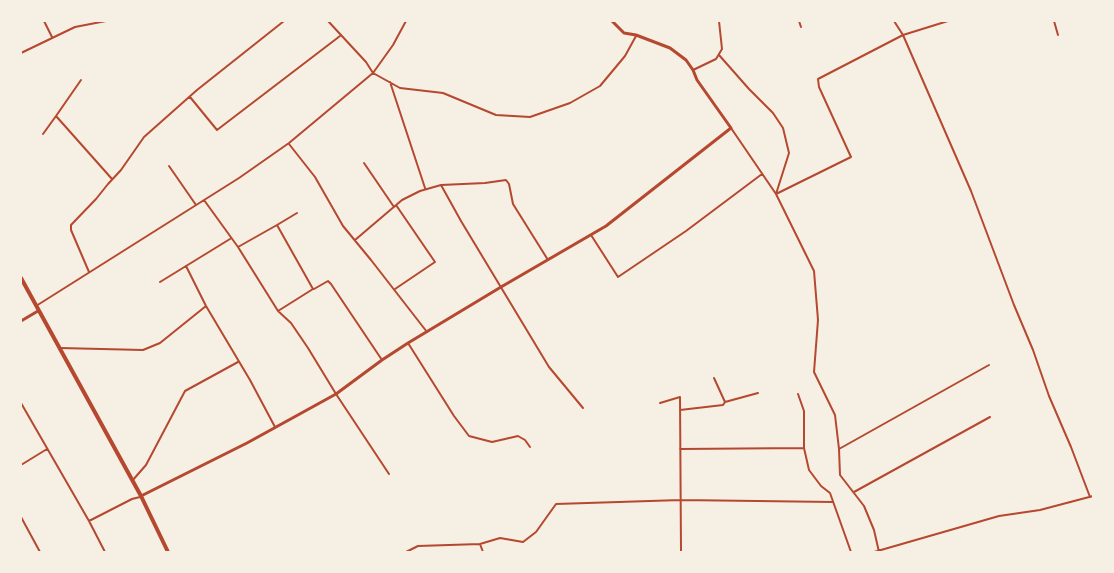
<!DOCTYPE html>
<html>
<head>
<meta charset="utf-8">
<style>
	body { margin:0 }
	#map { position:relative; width:1114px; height:573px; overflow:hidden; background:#f6efe4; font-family:Georgia,serif }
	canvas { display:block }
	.frame { position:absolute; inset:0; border:22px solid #f6efe4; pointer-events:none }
</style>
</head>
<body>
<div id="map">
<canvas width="1114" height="573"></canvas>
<div class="frame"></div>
</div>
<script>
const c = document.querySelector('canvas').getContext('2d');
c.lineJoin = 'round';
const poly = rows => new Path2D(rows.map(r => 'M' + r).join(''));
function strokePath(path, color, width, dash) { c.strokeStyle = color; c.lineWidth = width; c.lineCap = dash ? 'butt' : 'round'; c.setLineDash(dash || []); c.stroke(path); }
strokePath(poly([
	[44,21,52,37],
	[328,21,366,62,373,73,393,45,406,21],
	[799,21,801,27],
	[894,21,903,35,971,191,1014,305,1033,350,1049,396,1071,447,1090,497],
	[1054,21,1058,35],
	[21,53,75,27,106,21],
	[719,55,749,89,773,113,783,128,789,153,776,194,851,157,819,87,818,79,903,35,948,21],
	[693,70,716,59,722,49,719,21],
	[81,80,56,116,112,179],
	[390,82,425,188],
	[190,97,217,130,340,36],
	[731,128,776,194,814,271,818,320,814,372,835,415,839,449,840,475,864,506,874,530,879,552],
	[43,134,56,116],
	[289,144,315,177,343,226,371,260,427,332],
	[364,163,394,207],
	[169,166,196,205],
	[441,185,461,221,549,367,583,408],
	[204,200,238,247,278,311,291,323,308,348,336,394,389,474],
	[277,225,297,213],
	[591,235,618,277,686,231,762,174],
	[355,240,402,200,420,191,441,185,485,183,506,180,509,184,513,204,548,260],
	[238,247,277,225,313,289,278,311],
	[186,266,206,306,250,380,275,427],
	[89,272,71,230,71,225,96,199,108,184,121,170,144,137,197,90,284,21],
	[160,282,230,239],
	[314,289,328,281,331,284,382,360],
	[395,289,435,262,396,205],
	[36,306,239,178,289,143,373,73,400,88,443,93,496,115,530,117,570,103,600,86,625,56,636,36],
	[408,343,454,416,469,436,492,442,518,436,525,440,530,447],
	[60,348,143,350,160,343,206,306],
	[725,402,758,393],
	[21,403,89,521,105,552],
	[660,403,680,397,681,552],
	[680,410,723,405,725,402,714,378],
	[804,448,809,470,821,486,830,493,851,552],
	[680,449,804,448,804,411,798,394],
	[839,449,989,365],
	[21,465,47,449],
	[132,481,146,465,185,391,238,362],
	[854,492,990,417],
	[21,517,40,552],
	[89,521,132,499,140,497],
	[480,544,483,552],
	[406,552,418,546,480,544,500,538,523,542,536,532,556,504,681,500,833,502],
	[874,552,999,516,1040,510,1093,496]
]), '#b5482f', 2);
strokePath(poly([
	[21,321,38,311],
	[141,496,247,443,336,394,382,360,408,343,501,287,606,226,731,128,697,80,693,70,686,60,670,48,636,35,624,33,612,21]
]), '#b5482f', 3);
strokePath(poly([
	[21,278,141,496,168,552]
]), '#b5482f', 4);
</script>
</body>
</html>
